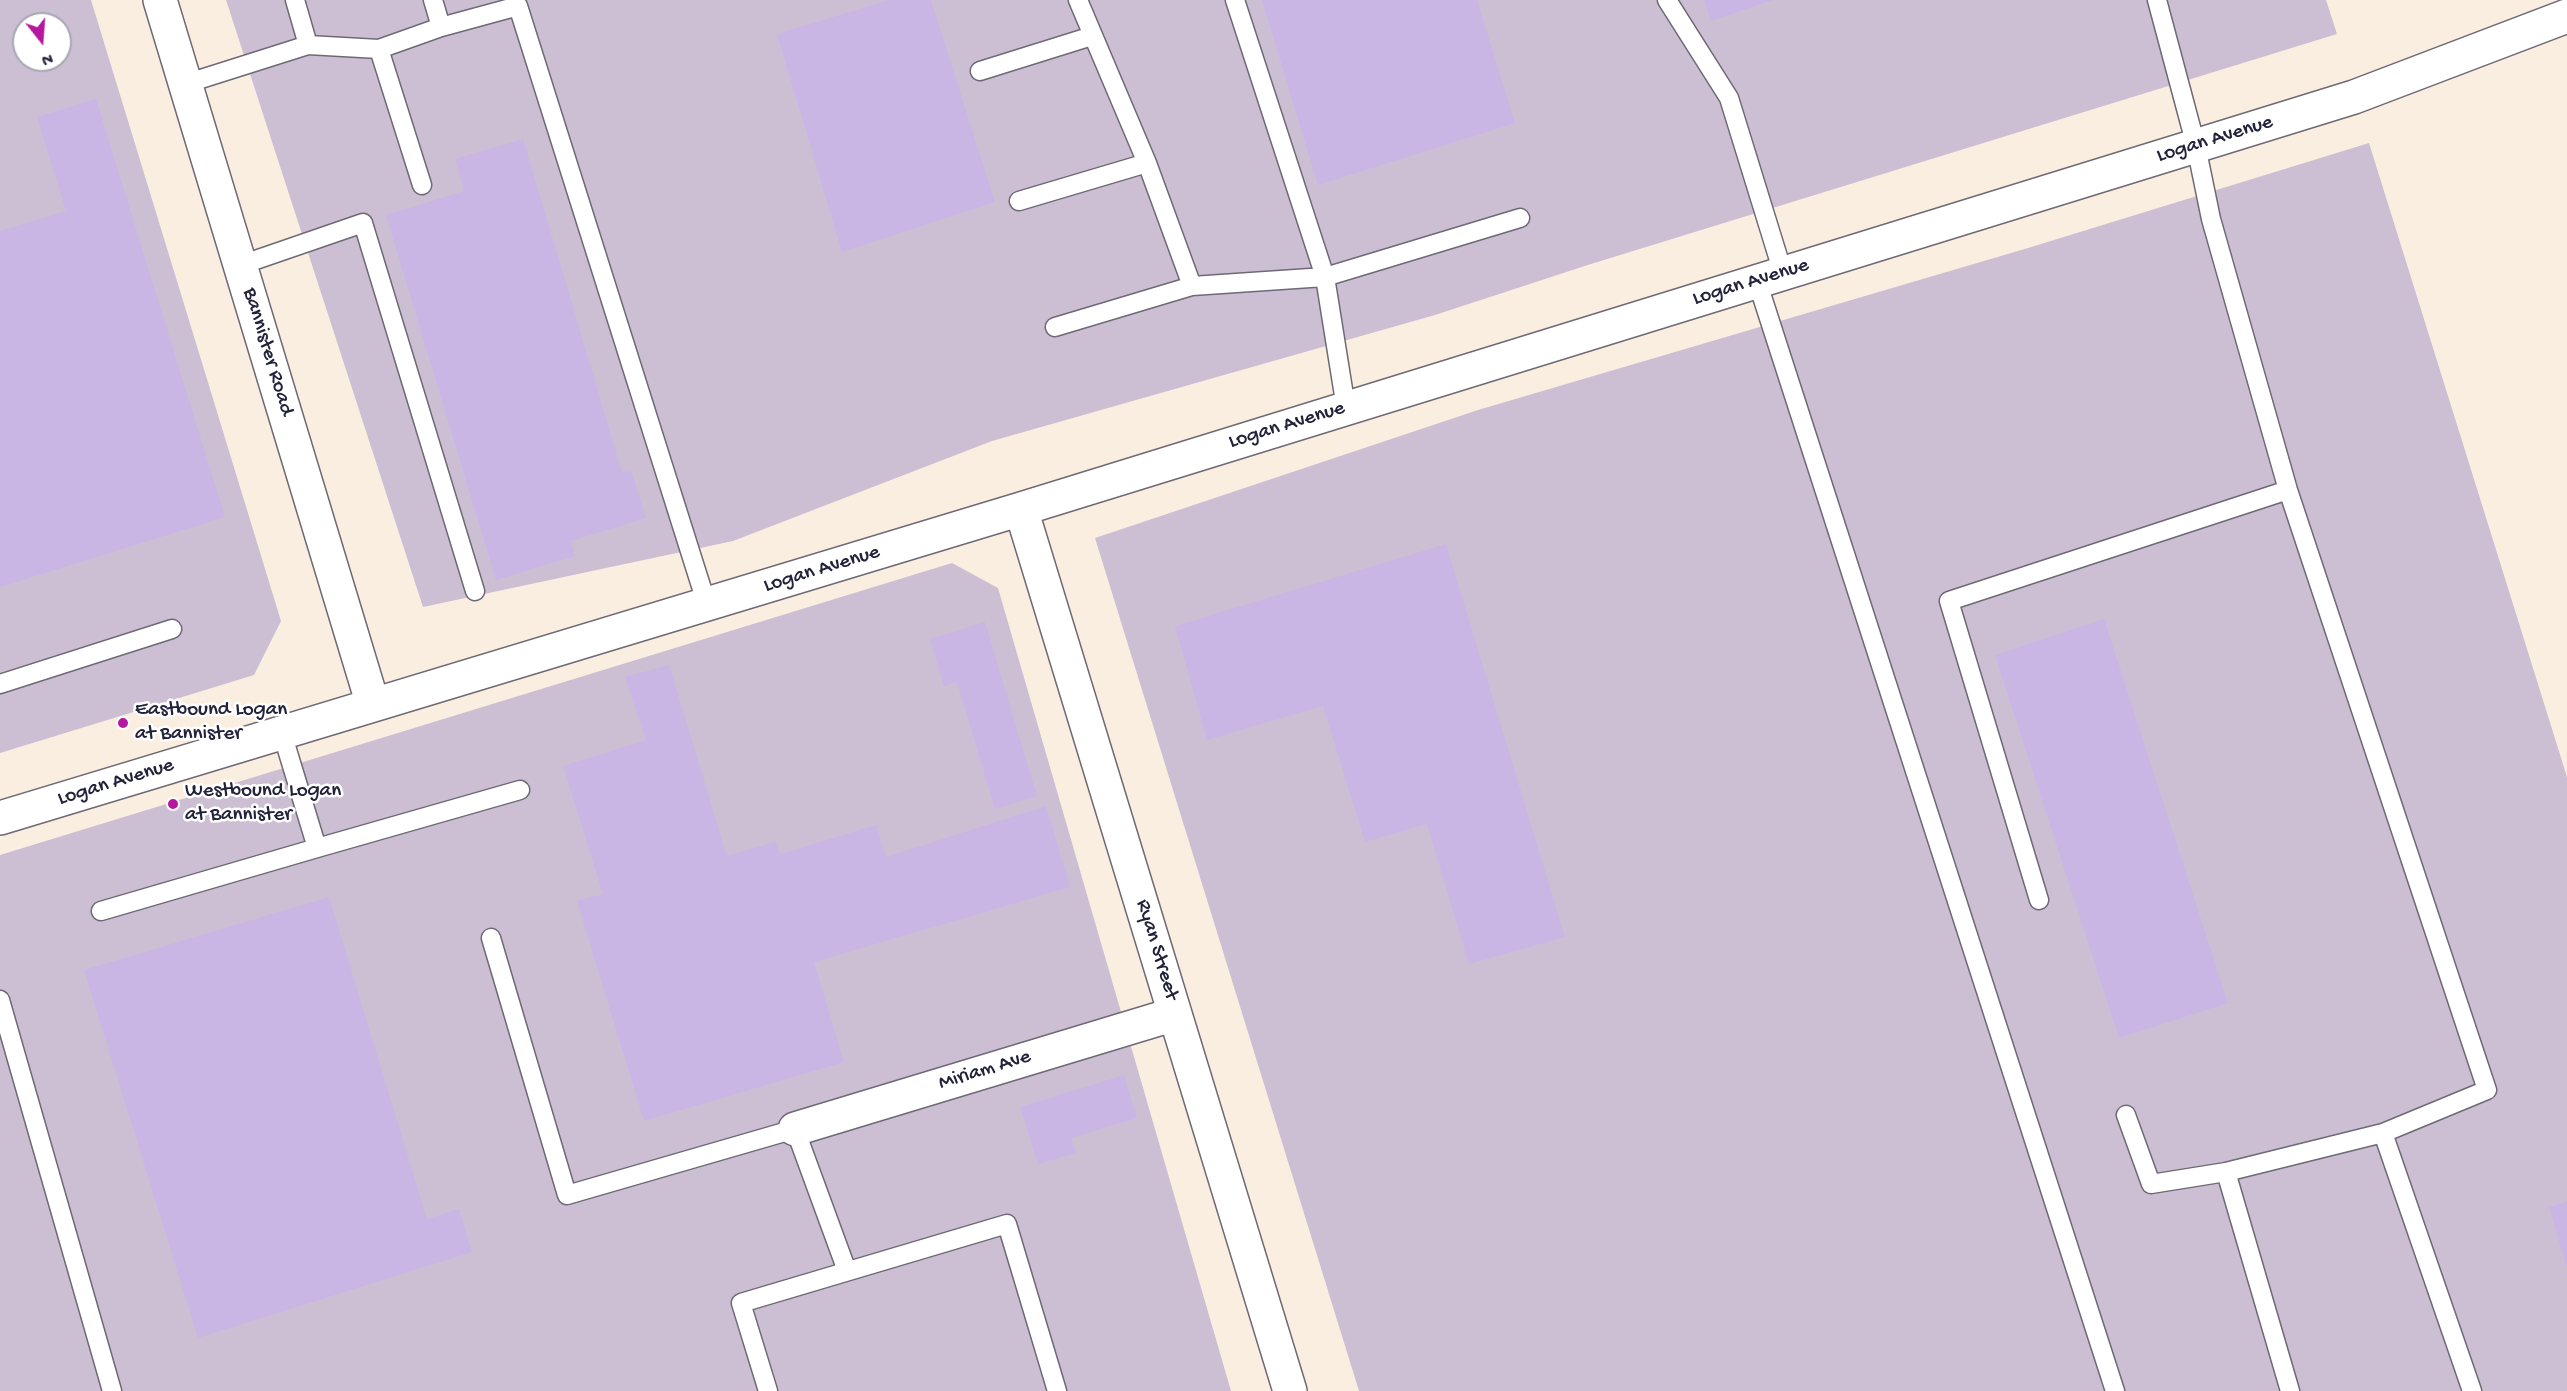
<!DOCTYPE html>
<html>
<head>
<meta charset="utf-8">
<style>
	body { margin:0 }
	#map { position:relative; width:2567px; height:1391px; overflow:hidden; background:#faeee0; font-family:"Gochi Hand",sans-serif }
	canvas { display:block }
	.north { position:absolute; left:12px; top:12px; width:60px; height:60px; box-sizing:border-box; background:#fff; border:2px solid #a7a7b1; border-radius:50%; rotate:163deg; font-size:16px; font-weight:700; line-height:24px; text-align:center; color:#22223b }
	.north::after { content:''; display:block; margin:auto; width:21px; height:27px; background:#b5179e; clip-path:polygon(50% 0,100% 100%,50% 72%,0 100%) }
</style>
</head>
<body>
<div id="map">
<canvas width="2567" height="1391"></canvas>
<div class="north">N</div>
</div>
<script>
const c = document.querySelector('canvas').getContext('2d');
c.lineJoin = 'round';
function paint(path, color) { c.fillStyle = color; c.fill(path, 'evenodd'); }
const poly = rows => new Path2D(rows.map(r => 'M' + r).join(''));
function strokePath(path, color, width, dash) { c.strokeStyle = color; c.lineWidth = width; c.lineCap = dash ? 'butt' : 'round'; c.setLineDash(dash || []); c.stroke(path); }
function label(font, color, halo, rows, align = 'center') {
  c.font = font + ' "Gochi Hand",sans-serif'; c.lineWidth = 5; c.setLineDash([]); c.textBaseline = 'middle'; c.strokeStyle = halo; c.fillStyle = color; for (const [text, x, y, turn = 0] of rows) {
    c.save(); c.translate(x, y); c.rotate((+turn || 0) * Math.PI / 180); c.textAlign = isNaN(turn) ? turn : align; if (halo) c.strokeText(text, 0, 0); c.fillText(text, 0, 0); c.restore();
  }
}
paint(poly([
	[0,0,91,0,281,621,254,675,0,753],
	[24,24,60,24,60,60,24,60],
	[226,0,2326,0,2337,34,1591,264,1435,315,992,441,733,541,423,607],
	[2369,143,2567,777,2567,1391,1359,1391,1095,538,1478,410,2028,248],
	[952,563,998,588,1231,1391,0,1391,0,855]
]), '#ccbfd4');
paint(poly([
	[889,0,931,0,995,202,842,252,777,34],
	[1262,0,1477,0,1515,123,1318,185],
	[1704,0,1773,0,1711,21],
	[96,99,225,517,0,587,0,231,66,211,37,117],
	[523,139,622,472,631,470,646,518,571,541,575,556,496,580,386,215,464,191,455,159],
	[1446,544,1565,937,1469,964,1427,824,1365,842,1323,706,1207,740,1175,626],
	[2104,619,2228,1003,2119,1038,1995,655],
	[985,622,1037,796,995,809,957,682,944,686,930,639],
	[669,665,727,856,775,842,781,854,876,825,886,857,1046,806,1070,887,814,962,844,1062,644,1121,577,901,603,894,563,766,646,740,625,677],
	[329,897,427,1219,459,1209,472,1252,198,1338,84,970],
	[1124,1075,1137,1118,1071,1138,1076,1153,1038,1164,1020,1107],
	[2567,1201,2567,1265,2566,1265,2549,1207]
]), '#c9b6e5');
const lane = poly([
	[433,0,441,27],
	[1078,0,1147,163,1192,286,1325,277,1346,408],
	[1235,0,1325,277,1520,218],
	[1667,0,1729,98,1783,273],
	[2157,0,2196,146,2211,219,2288,490,2487,1090,2383,1133,2472,1391],
	[308,45,379,49,422,185],
	[379,49,441,27,518,6,707,605],
	[980,71,1092,36],
	[185,84,308,45,295,0],
	[1019,201,1147,163],
	[241,265,363,223,475,591],
	[1757,281,2115,1391],
	[1055,327,1192,286],
	[0,684,172,629],
	[317,848,520,790],
	[2039,900,1949,601,2288,490],
	[101,911,317,848,282,733],
	[491,938,567,1195,795,1129,847,1271],
	[0,1000,112,1391],
	[2126,1115,2151,1184,2226,1172,2290,1391],
	[2226,1172,2383,1133],
	[768,1391,741,1303,1007,1224,1057,1391]
]);
const street = poly([
	[160,0,373,705],
	[1021,509,1290,1391],
	[0,818,1021,509,2354,97,2567,16],
	[795,1129,1175,1014]
]);
strokePath(lane, '#6e6975', 21);
strokePath(street, '#6e6975', 36);
strokePath(lane, '#fff', 18);
strokePath(street, '#fff', 33);
for (const [x, y, r, color] of [
	[123,723,6,"#b5179e"],
	[173,804,6,"#b5179e"]
]) { const dot = new Path2D(); dot.arc(x, y, r, 0, 2 * Math.PI); c.fillStyle = color; c.fill(dot); strokePath(dot, '#fff', 2); }
label('21px', '#22223b', '#fff', [
	["Logan Avenue",2215,140,-17],
	["Logan Avenue",1751,283,-17],
	["Bannister Road",267,352,73],
	["Logan Avenue",1287,426,-17],
	["Logan Avenue",822,570,-17],
	["Logan Avenue",116,783,-17],
	["Ryan Street",1156,950,73],
	["Miriam Ave",985,1071,-17]
]);
label('21px', '#22223b', '#fff', [
	["Eastbound Logan",135,711],
	["at Bannister",135,735],
	["Westbound Logan",185,792],
	["at Bannister",185,816]
], 'left');
</script>
</body>
</html>
